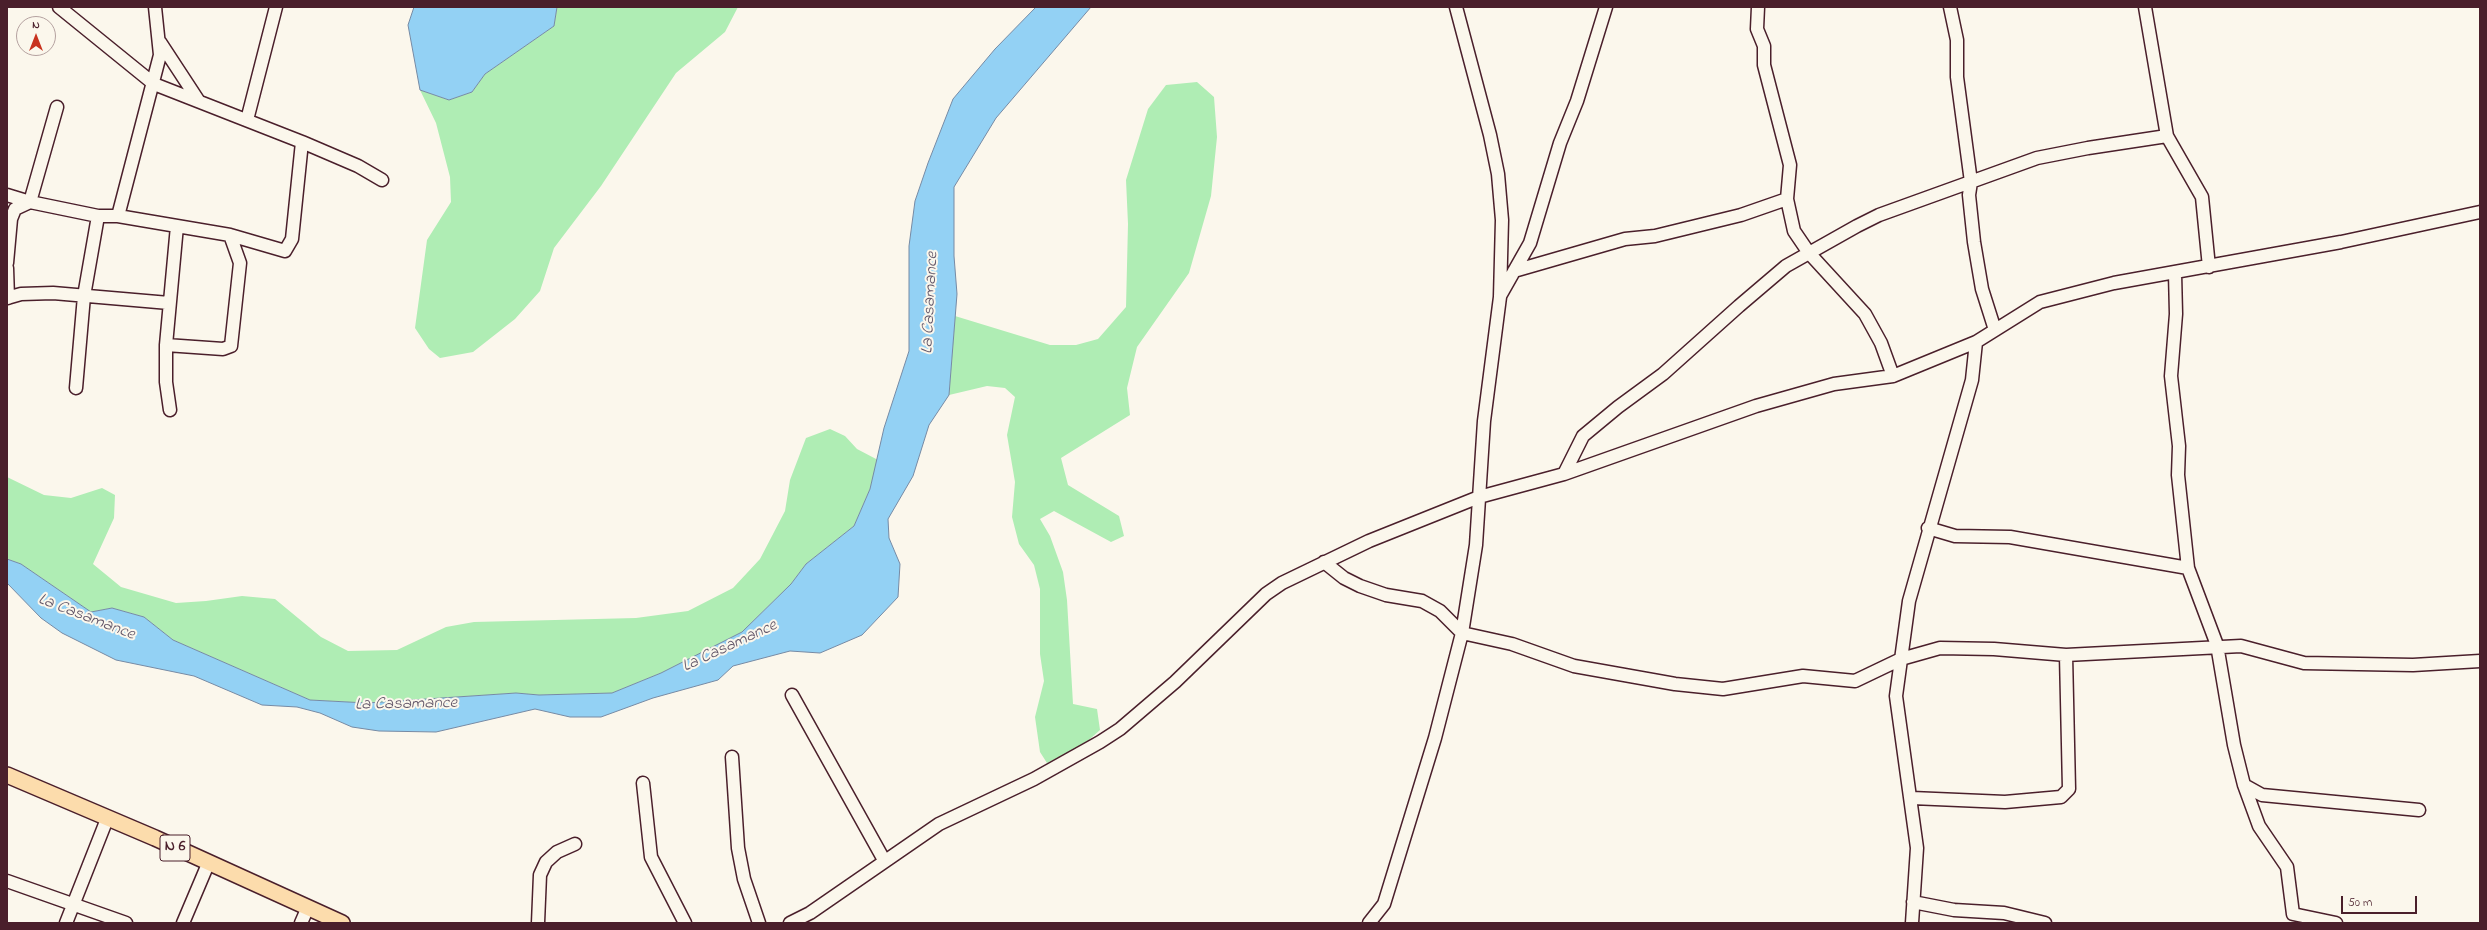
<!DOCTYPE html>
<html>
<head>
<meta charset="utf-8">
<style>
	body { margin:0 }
	#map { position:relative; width:2487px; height:930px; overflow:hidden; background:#fbf7ec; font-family:"Indie Flower",sans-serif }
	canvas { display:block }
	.frame { position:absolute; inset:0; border:8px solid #4a1f2b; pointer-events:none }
	.north { position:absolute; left:16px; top:16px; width:40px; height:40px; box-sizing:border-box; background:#fbf7ec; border:1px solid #b4a19f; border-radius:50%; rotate:0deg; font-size:11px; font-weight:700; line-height:16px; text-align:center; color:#4a1f2b }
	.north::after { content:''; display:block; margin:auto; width:14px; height:18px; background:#c8321e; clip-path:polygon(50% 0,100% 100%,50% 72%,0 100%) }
	.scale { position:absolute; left:2341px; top:896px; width:76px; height:18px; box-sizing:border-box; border:2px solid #4a1f2b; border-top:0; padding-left:5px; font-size:12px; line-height:14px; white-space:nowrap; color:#4a1f2b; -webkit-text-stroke:3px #fbf7ec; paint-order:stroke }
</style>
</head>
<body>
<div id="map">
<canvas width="2487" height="930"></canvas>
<div class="frame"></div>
<div class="north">N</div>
<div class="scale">50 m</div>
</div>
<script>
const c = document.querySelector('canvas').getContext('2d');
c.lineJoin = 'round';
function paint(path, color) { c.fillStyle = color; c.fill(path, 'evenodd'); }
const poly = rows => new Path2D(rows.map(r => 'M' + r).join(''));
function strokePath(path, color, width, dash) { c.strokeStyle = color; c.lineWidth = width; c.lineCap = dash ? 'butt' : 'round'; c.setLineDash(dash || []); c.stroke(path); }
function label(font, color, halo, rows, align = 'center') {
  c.font = font + ' "Indie Flower",sans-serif'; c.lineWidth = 4; c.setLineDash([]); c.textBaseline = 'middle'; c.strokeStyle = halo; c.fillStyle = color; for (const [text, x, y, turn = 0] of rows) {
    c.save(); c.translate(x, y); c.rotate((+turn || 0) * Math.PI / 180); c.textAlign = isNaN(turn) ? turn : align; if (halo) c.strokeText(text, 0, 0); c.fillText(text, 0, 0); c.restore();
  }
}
paint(poly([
	[557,7,738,7,725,32,676,73,601,186,554,248,540,291,515,319,473,352,440,358,429,349,415,328,427,240,451,202,450,177,436,123,420,90,449,100,472,92,485,74,554,26],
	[1197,82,1214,97,1217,137,1211,196,1189,273,1137,347,1127,388,1130,415,1061,458,1068,485,1119,516,1124,536,1111,542,1054,511,1040,519,1050,536,1063,572,1067,600,1073,704,1097,709,1100,730,1082,746,1047,763,1040,752,1035,717,1044,681,1040,654,1040,589,1034,565,1019,544,1012,517,1015,482,1007,435,1015,397,1005,388,987,386,949,395,955,316,1050,345,1076,345,1098,339,1126,307,1128,224,1126,180,1148,109,1166,85],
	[830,429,845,436,857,449,878,460,870,489,854,526,806,564,791,584,742,632,661,673,612,693,539,695,516,693,367,703,310,700,173,640,144,617,112,608,91,612,21,564,7,559,7,477,44,495,71,498,102,488,115,495,114,518,93,564,121,587,176,603,206,601,242,596,275,599,321,637,348,651,397,650,446,627,474,622,636,618,688,611,733,588,760,559,785,511,790,480,806,438]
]), '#afedb4');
const water = poly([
	[414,7,557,7,554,26,485,74,472,92,449,100,420,90,408,25,414,7],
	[1036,7,1091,7,996,118,954,187,954,256,957,294,949,395,929,425,913,476,888,519,889,538,900,564,898,597,862,635,820,653,790,651,733,666,718,680,653,698,601,717,570,717,535,709,436,732,379,731,352,727,320,713,297,707,262,705,194,676,116,660,62,633,41,618,7,583,7,559,21,564,91,612,112,608,144,617,173,640,310,700,367,703,516,693,539,695,612,693,661,673,742,632,791,584,806,564,854,526,870,489,884,428,909,351,909,246,915,201,928,163,953,99,995,49,1036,7]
]);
paint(water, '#93d1f4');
strokePath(water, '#768aa4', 1);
const minor = poly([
	[59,7,154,84,302,142,358,166,382,180],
	[1758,7,1757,29,1764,46,1764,65,1790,165,1787,199,1794,231,1809,253,1865,314,1881,343,1893,376],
	[1950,7,1957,40,1957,77,1971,182,1969,195,1974,242,1982,289,1995,330],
	[2145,7,2167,136,2202,197,2209,267],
	[160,42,198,100],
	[247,120,276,7],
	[7,195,30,202,57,107],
	[118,216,160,55,155,7],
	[7,263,11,219,15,209,30,202,98,216,118,216,230,235,285,251,292,239,302,142],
	[7,268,8,298],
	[1514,271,1625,239,1655,236,1741,215,1787,199],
	[2175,273,2176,314,2171,376,2179,446,2178,475,2188,568,2217,645,2234,745,2244,785,2259,826,2287,867,2293,914,2336,923],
	[1500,296,1530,243,1560,143,1577,101,1606,7],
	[7,298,21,294,53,293,169,303],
	[166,345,223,349,231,346,240,263,230,235],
	[76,388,84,296,98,216],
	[170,410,166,382,166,345,177,226],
	[1564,474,1583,436,1618,407,1663,374,1739,306,1786,266,1857,226,1879,215,2037,158,2088,148,2167,136],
	[1928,528,1955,536,2010,537,2188,568],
	[1324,562,1344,578,1360,586,1386,595,1422,601,1440,611,1462,633,1512,644,1574,666,1675,684,1723,689,1803,676,1855,681,1901,659,1940,648,1994,649,2066,655,2241,646,2304,663,2413,665,2480,661],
	[792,695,884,860],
	[732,757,738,848,744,879,759,923],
	[643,783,651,857,685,923],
	[2244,785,2262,795,2419,810],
	[1912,798,2005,802,2061,797,2069,789,2066,655],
	[7,881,126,923],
	[1913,902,1954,910,2004,913,2045,923],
	[66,923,107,819],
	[183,923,208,864],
	[301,923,308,907],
	[538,923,540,875,546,862,557,852,575,844],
	[790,923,810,913,939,824,1034,779,1100,742,1120,729,1175,682,1266,594,1282,583,1369,541,1479,497,1564,474,1756,406,1834,384,1893,376,1976,342,2040,302,2114,283,2341,242,2480,212],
	[1369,923,1384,904,1435,738,1462,633,1476,545,1484,421,1500,297,1502,220,1498,174,1490,135,1456,7],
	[1912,923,1917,848,1896,696,1909,601,1972,380,1976,342]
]);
const major = poly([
	[7,775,155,838,342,923]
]);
strokePath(minor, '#4a1f2b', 15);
strokePath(major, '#4a1f2b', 18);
strokePath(minor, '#fbf7ec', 12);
strokePath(major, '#fcdcac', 15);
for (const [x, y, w] of [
	[175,848,30]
]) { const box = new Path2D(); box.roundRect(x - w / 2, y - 13, w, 26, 3); c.fillStyle = '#fbf7ec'; c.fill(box); strokePath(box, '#4a1f2b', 1); }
label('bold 15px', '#4a1f2b', null, [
	["N 6",175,848]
]);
label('italic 17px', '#605467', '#fbf7ec', [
	["La Casamance",931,303,-87],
	["La Casamance",86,618,21],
	["La Casamance",730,647,-25],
	["La Casamance",406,705,-1]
]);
</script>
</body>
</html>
